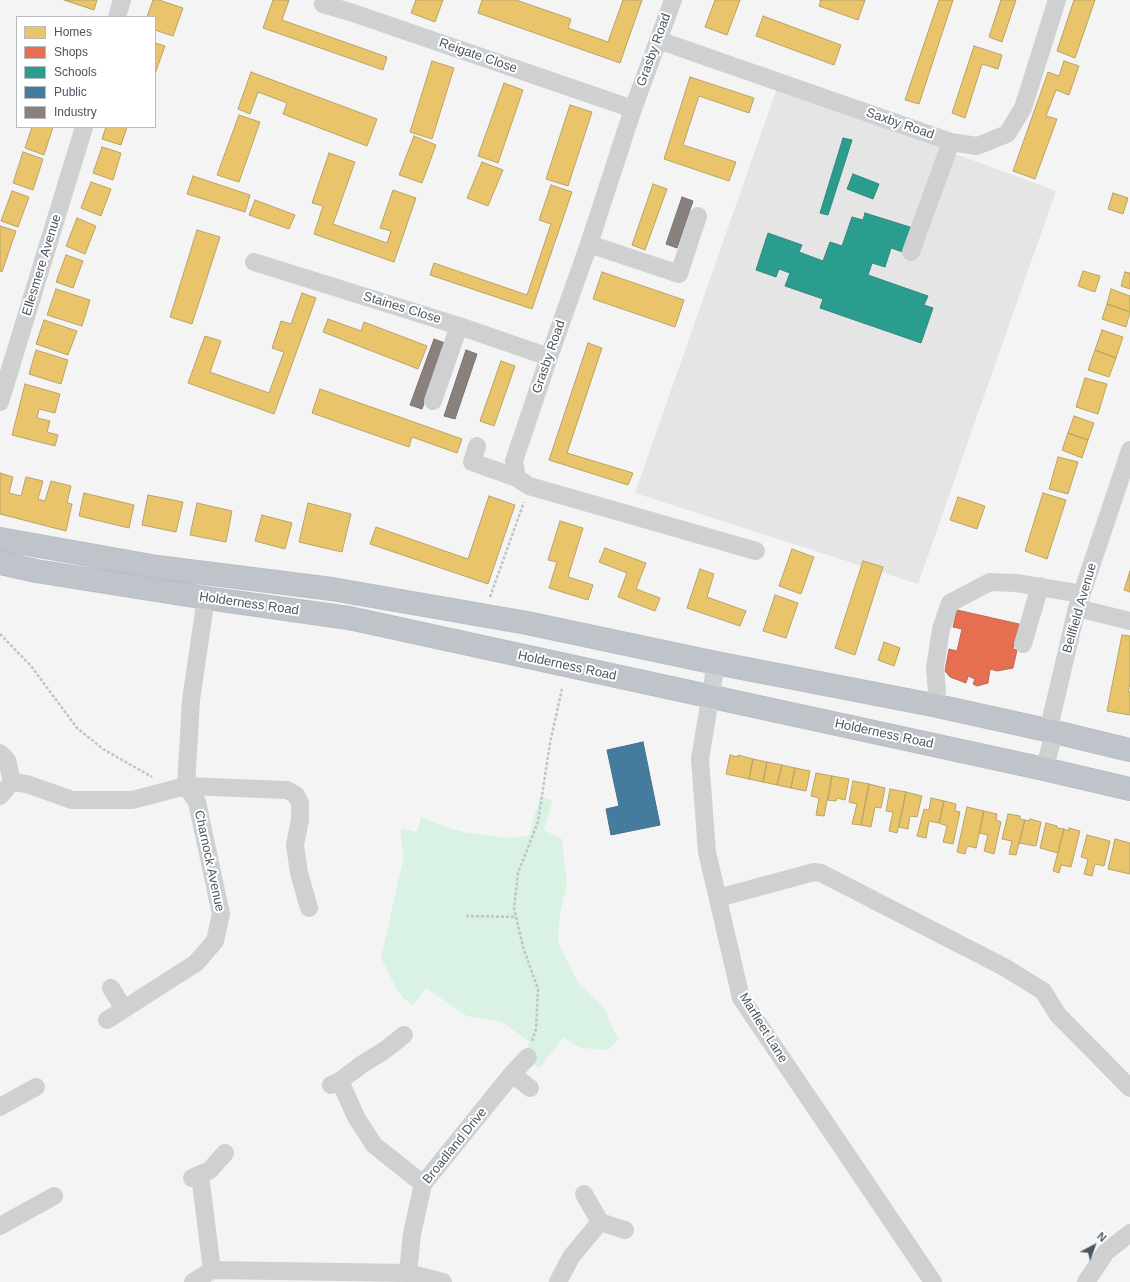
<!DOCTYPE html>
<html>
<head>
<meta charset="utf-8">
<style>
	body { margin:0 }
	#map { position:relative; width:1130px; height:1282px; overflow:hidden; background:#f4f4f4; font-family:Arial,sans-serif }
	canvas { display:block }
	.legend { position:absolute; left:16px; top:16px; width:140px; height:112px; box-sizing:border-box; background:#fff; border:1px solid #b7bbc0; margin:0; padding:5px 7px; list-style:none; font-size:12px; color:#4a5661 }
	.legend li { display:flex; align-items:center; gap:8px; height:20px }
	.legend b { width:20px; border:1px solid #b7bbc0 }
	.north { position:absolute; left:1074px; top:1226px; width:40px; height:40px; -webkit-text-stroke:3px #fff; paint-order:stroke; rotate:41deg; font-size:11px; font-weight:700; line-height:16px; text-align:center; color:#4a5661 }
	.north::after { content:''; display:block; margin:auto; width:14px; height:18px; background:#4a5661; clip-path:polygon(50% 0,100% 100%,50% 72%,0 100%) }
</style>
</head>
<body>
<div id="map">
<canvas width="1130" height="1282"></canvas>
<ul class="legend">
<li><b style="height:11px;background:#e9c46a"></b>Homes</li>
<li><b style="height:11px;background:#e76f51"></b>Shops</li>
<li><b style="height:11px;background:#2a9d8f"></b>Schools</li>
<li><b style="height:11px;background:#457b9d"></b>Public</li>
<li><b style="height:11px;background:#8a817c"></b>Industry</li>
</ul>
<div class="north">N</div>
</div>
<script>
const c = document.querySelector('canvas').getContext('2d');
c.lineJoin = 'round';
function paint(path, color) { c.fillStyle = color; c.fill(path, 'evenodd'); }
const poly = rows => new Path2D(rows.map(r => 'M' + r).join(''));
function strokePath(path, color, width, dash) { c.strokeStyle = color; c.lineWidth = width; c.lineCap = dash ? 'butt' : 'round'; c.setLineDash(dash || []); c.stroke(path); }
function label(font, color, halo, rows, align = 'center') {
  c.font = font + ' Arial,sans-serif'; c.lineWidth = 4; c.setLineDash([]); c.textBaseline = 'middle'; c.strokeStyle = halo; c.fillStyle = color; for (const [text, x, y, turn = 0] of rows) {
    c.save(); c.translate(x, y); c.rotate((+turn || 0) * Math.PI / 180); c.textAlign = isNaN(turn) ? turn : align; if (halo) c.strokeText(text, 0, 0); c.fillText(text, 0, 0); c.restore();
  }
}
paint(poly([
	[777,88,1056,191,918,584,635,493]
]), '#e6e5e6');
paint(poly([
	[540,797,553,800,544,830,562,839,567,885,560,914,558,942,579,984,604,1008,618,1040,608,1050,581,1048,563,1038,539,1068,523,1058,530,1042,502,1022,467,1016,426,988,413,1005,403,998,395,986,381,958,404,856,401,842,401,828,417,832,421,817,445,827,468,833,509,838,529,836]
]), '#d9f2e3');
const homes = poly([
	[64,0,97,0,94,10,64,0],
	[153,0,159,0,183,8,173,36,155,30,155,17,147,17,153,0],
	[273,0,289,0,282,20,387,57,383,70,263,28,273,0],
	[416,0,443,0,435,22,411,13,416,0],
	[482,0,516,0,571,19,568,28,608,42,623,0,642,0,620,63,478,13,482,0],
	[715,0,740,0,727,35,705,27,715,0],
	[820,0,865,0,858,20,819,6,821,0,820,0],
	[939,0,953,0,919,104,905,100,939,0],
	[1001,0,1016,0,1002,42,989,37,1001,0],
	[1074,0,1095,0,1075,58,1057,51,1074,0],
	[763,16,841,45,834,65,756,36,763,16],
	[155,43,165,46,155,74,155,43],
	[974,46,1002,55,998,69,982,64,965,118,952,113,974,46],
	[432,61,454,68,432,139,410,132,432,61],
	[1064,61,1079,66,1069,95,1056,90,1046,116,1057,119,1035,179,1013,171,1048,72,1059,76,1064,61],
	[251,72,377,119,367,146,283,114,287,103,258,92,250,114,238,109,251,72],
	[690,77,754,98,749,113,699,96,683,145,736,162,729,181,664,159,690,77],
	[504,83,523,90,498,163,478,156,504,83],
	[570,105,592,112,568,186,546,179,570,105],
	[239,115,260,122,239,182,217,175,239,115],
	[32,127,53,127,44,155,25,148,32,127],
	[106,127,127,127,121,145,102,139,106,127],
	[414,136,436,145,422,183,399,175,414,136],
	[102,147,121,153,113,180,93,173,102,147],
	[23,152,43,159,33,190,13,183,23,152],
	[329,153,355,162,333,224,387,243,391,231,380,228,393,190,416,198,394,262,314,234,323,206,312,203,329,153],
	[482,162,503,170,488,206,467,198,482,162],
	[193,176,250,195,245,212,187,194,193,176],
	[91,182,111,189,101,216,81,208,91,182],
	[653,184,667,189,645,250,632,245,653,184],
	[551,185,572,192,532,309,430,275,434,263,527,295,551,224,539,220,551,185],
	[12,191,29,197,18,227,1,221,12,191],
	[1113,193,1128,198,1123,214,1108,209,1113,193],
	[255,200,295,215,289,229,249,215,255,200],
	[77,218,96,226,85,254,66,246,77,218],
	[0,226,16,231,2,272,0,271,0,226],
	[197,230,220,237,192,324,170,317,197,230],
	[66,255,83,261,73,288,56,282,66,255],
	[1083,271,1100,276,1095,292,1078,286,1083,271],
	[602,272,684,300,675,327,593,299,602,272],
	[1125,272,1130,273,1130,289,1121,286,1125,272],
	[56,289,90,300,82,326,47,315,56,289],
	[1111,289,1130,296,1130,312,1107,304,1111,289],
	[302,293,316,298,274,414,188,383,205,336,221,341,210,372,269,393,284,352,272,348,281,321,291,324,302,293],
	[1107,304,1130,312,1126,327,1102,319,1107,304],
	[328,319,361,331,364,322,427,346,418,369,323,332,328,319],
	[44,320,77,331,68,355,36,344,44,320],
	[1102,330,1123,337,1116,358,1095,350,1102,330],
	[588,343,602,348,567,453,633,473,628,485,549,460,588,343],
	[36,350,68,360,61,384,29,374,36,350],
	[1095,350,1116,358,1109,377,1088,370,1095,350],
	[501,361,515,366,494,426,480,421,501,361],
	[1085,378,1107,384,1098,414,1076,407,1085,378],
	[25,384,60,394,55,413,39,409,37,418,50,421,47,432,58,435,55,446,12,435,25,384],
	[320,389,462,439,457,453,412,437,409,447,312,413,320,389],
	[1074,416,1094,423,1088,440,1068,433,1074,416],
	[1068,433,1088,440,1082,458,1062,450,1068,433],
	[1058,457,1078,462,1068,494,1049,489,1058,457],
	[0,473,13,477,9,493,21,496,26,477,43,481,38,499,45,501,51,481,71,486,67,503,72,504,66,531,0,514,0,473],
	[84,493,134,505,129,528,79,516,84,493],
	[1043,493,1066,500,1047,559,1025,551,1043,493],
	[148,495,183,502,176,532,142,525,148,495],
	[489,496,515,505,488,584,370,544,376,527,468,559,489,496],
	[958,497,985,506,977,529,950,520,958,497],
	[197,503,232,511,226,542,190,535,197,503],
	[308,503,351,514,342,552,299,542,308,503],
	[262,515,292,523,285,549,255,541,262,515],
	[560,521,583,528,568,577,593,585,588,600,549,588,557,562,548,560,560,521],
	[605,548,646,563,636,589,660,598,655,611,618,597,627,573,599,562,605,548],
	[792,549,814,557,801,594,779,586,792,549],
	[863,561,883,567,855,655,835,648,863,561],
	[700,569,714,574,707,597,746,611,740,626,687,608,700,569],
	[1130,571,1130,592,1124,590,1130,571],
	[775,595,798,603,786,638,763,631,775,595],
	[1122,635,1130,636,1130,684,1128,692,1130,692,1130,715,1107,711,1122,635],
	[884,642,900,648,894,666,878,660,884,642],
	[730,755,738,757,738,755,753,759,749,779,726,774,730,755],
	[753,759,767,762,763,782,749,779,753,759],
	[767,762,782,765,777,785,763,782,767,762],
	[782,765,795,768,791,788,777,785,782,765],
	[795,768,810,771,806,791,791,788,795,768],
	[816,773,832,776,824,816,816,815,819,798,811,796,816,773],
	[832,776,849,779,845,800,837,798,836,801,828,800,832,776],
	[853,781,869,784,861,825,852,824,857,804,849,802,853,781],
	[869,784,885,788,881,808,875,807,871,827,861,825,869,784],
	[890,789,906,792,897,833,889,831,893,812,886,811,890,789],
	[906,792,922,796,917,817,910,816,908,829,899,827,906,792],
	[931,798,944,801,939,823,929,821,926,838,917,836,924,809,929,810,931,798],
	[944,801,956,804,955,811,960,812,953,844,943,842,947,826,939,823,944,801],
	[967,807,984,811,976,848,967,846,965,854,957,852,967,807],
	[984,811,997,814,996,820,1001,822,994,854,984,851,988,835,979,833,984,811],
	[1008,814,1020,816,1020,819,1025,820,1016,855,1009,854,1012,841,1002,839,1008,814],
	[1030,819,1041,822,1036,846,1019,843,1025,820,1029,821,1030,819],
	[1046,823,1057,826,1057,828,1064,829,1058,853,1040,848,1046,823],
	[1069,828,1080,831,1071,867,1061,865,1059,873,1053,871,1064,829,1069,831,1069,828],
	[1087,835,1110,841,1104,866,1095,864,1092,876,1084,874,1088,859,1081,857,1087,835],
	[1115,839,1130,843,1130,874,1108,869,1115,839]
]);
paint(homes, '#e9c46a');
strokePath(homes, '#b9a367', 1);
const shops = poly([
	[957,610,1019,624,1013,649,1017,650,1013,668,997,671,990,669,988,683,977,686,973,684,975,679,968,676,966,683,950,677,945,671,949,649,957,651,962,629,953,627,957,610]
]);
paint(shops, '#e76f51');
strokePath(shops, '#b86856', 1);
const schools = poly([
	[843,138,852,140,828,215,820,213,843,138],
	[853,174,879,184,873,199,847,189,853,174],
	[865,213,913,228,903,252,891,248,885,267,872,263,868,275,928,296,924,305,933,308,921,343,820,308,823,299,785,286,790,273,779,269,776,277,756,270,768,233,802,245,799,252,823,261,830,242,842,246,852,217,863,220,865,213]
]);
paint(schools, '#2a9d8f');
strokePath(schools, '#348881', 1);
const public = poly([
	[643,742,660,825,611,835,606,809,619,806,607,750,643,742]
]);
paint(public, '#457b9d');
strokePath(public, '#46708b', 1);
const industry = poly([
	[682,197,693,201,677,248,666,244,682,197],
	[434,339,445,343,422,409,410,405,434,339],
	[466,350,477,354,455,419,444,416,466,350]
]);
paint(industry, '#8a817c');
strokePath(industry, '#777474', 1);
const highway = poly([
	[0,539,157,567,332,589,527,623,716,663,933,705,1051,731,1130,750],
	[0,563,36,571,206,598,349,618,1044,769,1130,789]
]);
strokePath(highway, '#b9bec3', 24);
strokePath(poly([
	[490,597,524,502],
	[0,634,31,666,77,728,103,749,152,777],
	[466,916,516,917],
	[532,1041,536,1029,538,989,523,947,514,908,518,873,538,822,550,743,562,689]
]), '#bcc7c4', 2.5, [3, 2]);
strokePath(poly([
	[673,0,633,109,589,244,549,357,514,461,517,478,529,486,756,551],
	[323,4,350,12,633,109],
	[117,17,122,0],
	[658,40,951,142,977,146,1007,134,1023,108,1057,0],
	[589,244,679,274,698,216],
	[911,252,951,142],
	[254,262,459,326,549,357],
	[433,401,459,326],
	[0,402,84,127],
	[477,446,472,462,517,478],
	[1077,608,1130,621],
	[1023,644,1040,586],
	[716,663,700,759,707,852,741,998,933,1282],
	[933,705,937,691,935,668,941,629,950,603,990,582,1016,583,1082,594],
	[0,753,7,760,12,782],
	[1044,769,1052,741,1051,719,1077,608,1130,450],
	[0,796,12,782,27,784,72,800,132,800,186,786,287,790,296,795,300,803,300,820,295,845,299,873,309,908],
	[718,898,814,872,821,873,1004,967,1043,991,1058,1015,1130,1088],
	[111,988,124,1009],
	[107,1020,196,963,215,941,221,914,197,802,186,786,191,700,206,598],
	[512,1074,530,1088],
	[340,1081,356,1117,374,1145,423,1184],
	[331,1085,340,1081,361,1065,385,1050,404,1035],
	[0,1107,36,1087],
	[200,1175,212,1270],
	[192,1178,210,1170,225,1153],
	[584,1194,600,1222,625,1230],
	[0,1226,54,1196],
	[408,1273,412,1234,423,1184,512,1074,528,1057],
	[193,1282,212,1270,408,1273,443,1282],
	[558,1282,571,1257,600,1222],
	[1086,1282,1106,1252,1130,1233]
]), '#ced0d2', 18);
strokePath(highway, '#bec4c9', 22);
label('13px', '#4a5661', '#fff', [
	["Grasby Road",654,50,-70],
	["Reigate Close",478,56,19],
	["Saxby Road",900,124,19],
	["Ellesmere Avenue",42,265,-73],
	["Staines Close",402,308,17],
	["Grasby Road",549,357,-71],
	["Holderness Road",249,604,8],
	["Bellfield Avenue",1080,608,-74],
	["Holderness Road",567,666,12],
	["Holderness Road",884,734,12],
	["Charnock Avenue",209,861,78],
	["Marfleet Lane",763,1028,58],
	["Broadland Drive",455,1146,-51]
]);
</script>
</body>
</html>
